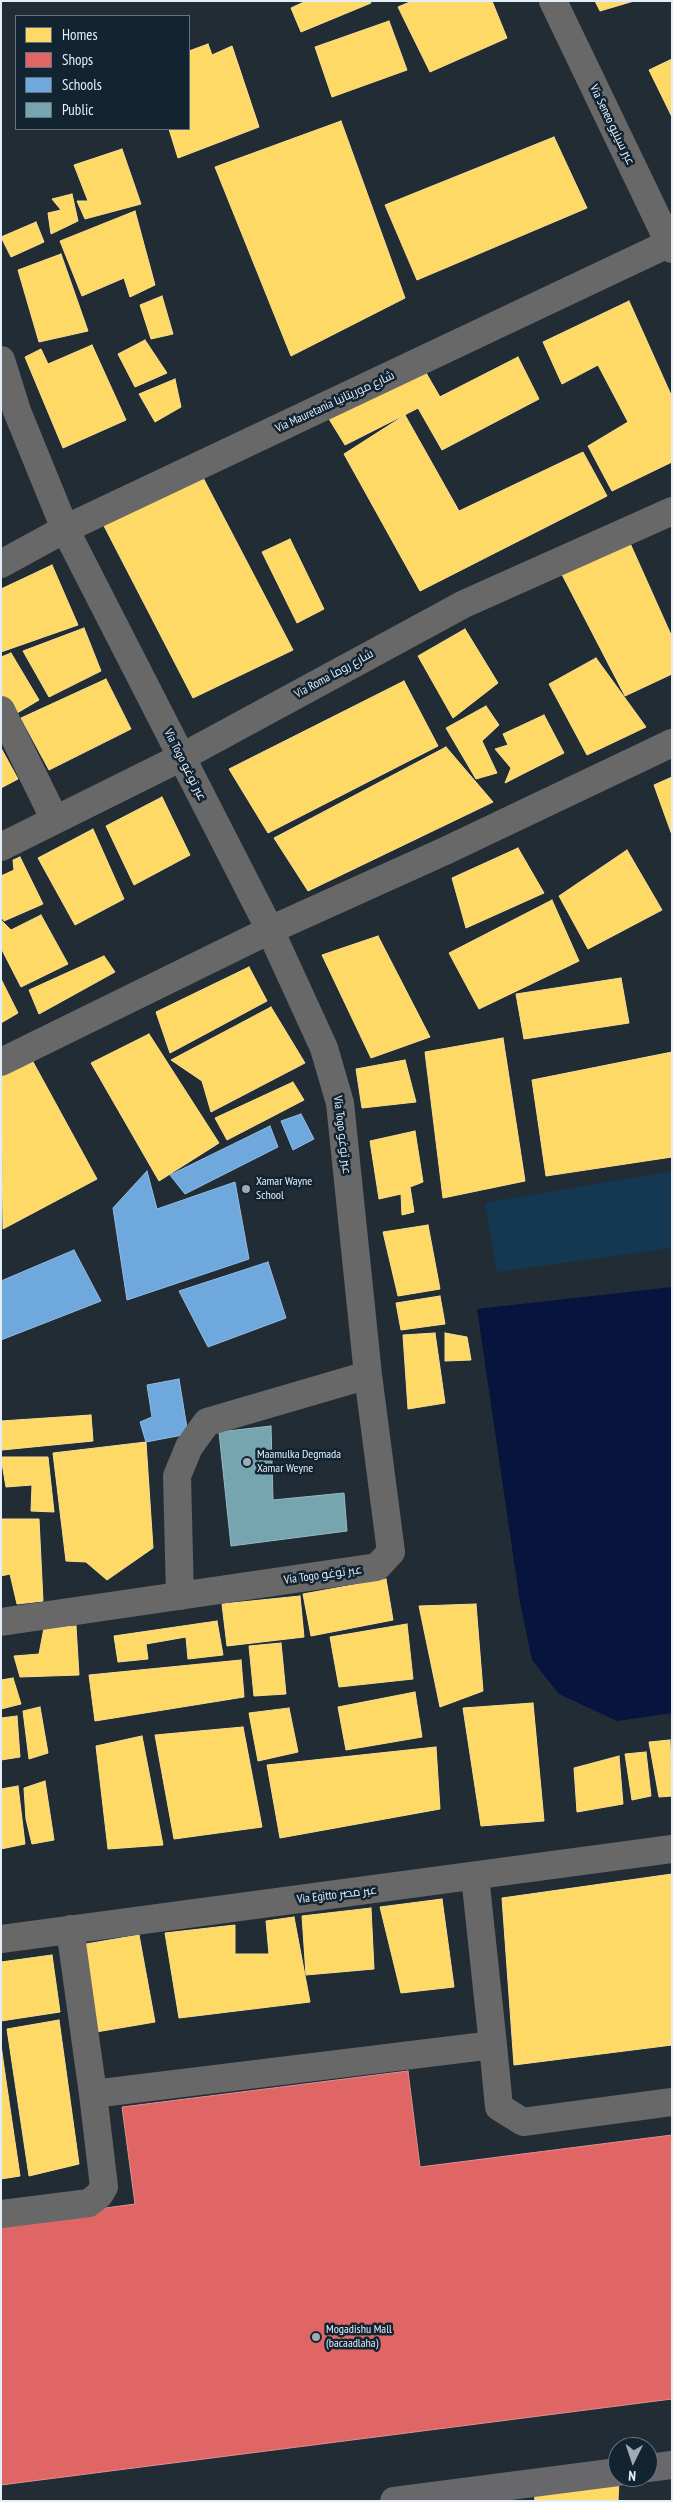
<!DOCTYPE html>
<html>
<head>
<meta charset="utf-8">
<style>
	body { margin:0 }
	#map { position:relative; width:673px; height:2502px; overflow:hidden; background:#222c34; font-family:"PT Sans Narrow",sans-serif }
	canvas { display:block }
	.frame { position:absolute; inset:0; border:2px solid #e3eef8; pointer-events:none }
	.legend { position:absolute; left:15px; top:15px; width:175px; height:115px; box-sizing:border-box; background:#122331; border:1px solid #667481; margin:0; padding:6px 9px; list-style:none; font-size:15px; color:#e3eef8 }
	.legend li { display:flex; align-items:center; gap:10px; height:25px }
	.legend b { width:25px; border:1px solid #667481 }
	.north { position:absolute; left:608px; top:2437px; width:50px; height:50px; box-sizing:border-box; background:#122331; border:1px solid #667481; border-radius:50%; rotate:184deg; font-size:14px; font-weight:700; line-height:20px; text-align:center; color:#e3eef8 }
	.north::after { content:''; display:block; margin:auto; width:18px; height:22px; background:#9faab3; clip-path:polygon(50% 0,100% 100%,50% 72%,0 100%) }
</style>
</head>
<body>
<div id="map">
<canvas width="673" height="2502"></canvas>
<div class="frame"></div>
<ul class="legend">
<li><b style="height:14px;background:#ffd966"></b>Homes</li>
<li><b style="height:14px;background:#e06666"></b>Shops</li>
<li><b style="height:14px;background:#6fa8dc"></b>Schools</li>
<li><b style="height:14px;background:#76a5af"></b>Public</li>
</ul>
<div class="north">N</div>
</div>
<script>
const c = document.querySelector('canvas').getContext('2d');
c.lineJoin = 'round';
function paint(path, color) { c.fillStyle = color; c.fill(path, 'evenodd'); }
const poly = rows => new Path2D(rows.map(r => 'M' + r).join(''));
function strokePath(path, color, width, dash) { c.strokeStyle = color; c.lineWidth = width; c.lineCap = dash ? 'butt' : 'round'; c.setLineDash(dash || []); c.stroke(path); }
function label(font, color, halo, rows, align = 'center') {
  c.font = font + ' "PT Sans Narrow",Cairo,sans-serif'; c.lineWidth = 5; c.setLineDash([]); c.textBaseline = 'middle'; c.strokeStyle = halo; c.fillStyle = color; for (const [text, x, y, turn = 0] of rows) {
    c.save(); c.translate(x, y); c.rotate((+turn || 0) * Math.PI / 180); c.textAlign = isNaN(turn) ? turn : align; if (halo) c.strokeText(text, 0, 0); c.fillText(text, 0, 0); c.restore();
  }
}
paint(poly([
	[672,1171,672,1248,497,1272,485,1203]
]), '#143851');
paint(poly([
	[672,1287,672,1713,617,1721,559,1694,532,1660,520,1602,477,1309]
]), '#07143d');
const homes = poly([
	[306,1,370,1,371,3,301,32,291,8,306,1],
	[412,1,492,1,507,38,430,72,398,7,412,1],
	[595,1,634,1,600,11,595,1],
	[389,21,407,70,332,97,315,47,389,21],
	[208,44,212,55,232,46,259,127,178,158,169,129,189,129,189,51,208,44],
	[672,59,672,117,649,70,672,59],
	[341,121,405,298,291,356,215,167,341,121],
	[554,137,587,208,417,280,385,205,554,137],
	[122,149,141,204,85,219,77,201,88,201,74,165,122,149],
	[72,194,78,221,51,234,48,213,61,210,52,199,72,194],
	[135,211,155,285,130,297,124,278,82,296,60,241,135,211],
	[36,222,44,242,11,257,1,237,36,222],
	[61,254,88,331,39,342,18,270,61,254],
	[162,296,173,334,151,339,140,305,162,296],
	[629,301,672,397,672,462,612,491,588,446,628,422,598,365,562,384,543,342,629,301],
	[145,340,167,373,135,387,118,354,145,340],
	[92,345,126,420,63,448,25,357,41,349,48,364,92,345],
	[518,357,539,399,442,450,418,408,518,357],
	[422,366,440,397,345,445,326,414,422,366],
	[175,379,181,407,155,422,139,394,175,379],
	[405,415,459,511,583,452,607,496,420,591,344,454,405,415],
	[199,470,293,650,193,698,103,524,199,470],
	[625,532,672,637,672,674,625,696,555,561,625,532],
	[290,539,324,609,297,623,262,552,290,539],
	[52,565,78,625,1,652,1,589,52,565],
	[84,628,101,671,49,697,23,651,84,628],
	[465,629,498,683,453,718,418,656,465,629],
	[11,653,39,700,12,716,1,697,1,657,11,653],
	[596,658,646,727,587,755,549,684,596,658],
	[106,679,131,729,49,770,21,718,106,679],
	[404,681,438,746,268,833,229,769,404,681],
	[486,706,499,725,482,741,497,773,476,779,446,728,486,706],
	[544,715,564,753,505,783,511,768,495,749,508,745,503,734,544,715],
	[446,747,493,802,308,891,274,838,446,747],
	[1,748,18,779,1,788,1,748],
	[672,777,672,835,654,785,672,777],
	[162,797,190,855,134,885,106,826,162,797],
	[93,829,124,899,75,925,38,858,93,829],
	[518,848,544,893,466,928,452,878,518,848],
	[627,850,662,910,588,949,559,896,627,850],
	[20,857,43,904,4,921,1,916,1,876,14,870,13,860,20,857],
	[552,900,579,961,479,1009,449,953,552,900],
	[41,915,68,964,21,987,1,948,1,920,11,930,41,915],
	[378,936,430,1037,371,1058,322,955,378,936],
	[104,956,115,972,39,1014,29,990,104,956],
	[249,967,267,1001,170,1053,156,1012,249,967],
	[621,978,629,1023,524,1039,516,994,621,978],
	[1,979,18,1013,1,1023,1,979],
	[271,1007,305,1063,211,1112,202,1081,171,1060,271,1007],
	[149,1034,219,1143,159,1181,91,1063,149,1034],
	[503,1038,525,1181,443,1198,425,1052,503,1038],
	[672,1052,672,1157,546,1176,532,1080,672,1052],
	[32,1060,97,1179,3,1229,1,1073,32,1060],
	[405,1060,416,1102,362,1108,356,1069,405,1060],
	[293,1082,304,1100,227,1140,215,1118,293,1082],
	[415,1131,423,1182,410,1187,414,1212,402,1215,401,1194,379,1199,370,1141,415,1131],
	[428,1225,440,1289,398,1296,383,1232,428,1225],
	[440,1296,445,1324,401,1330,396,1303,440,1296],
	[435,1333,445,1403,408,1409,403,1335,435,1333],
	[445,1333,467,1337,471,1360,445,1361,445,1333],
	[91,1415,93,1441,2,1450,1,1421,91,1415],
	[146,1442,153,1548,107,1580,86,1562,66,1561,53,1453,146,1442],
	[1,1457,48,1457,54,1512,31,1511,32,1485,6,1487,1,1457],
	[1,1519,39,1519,43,1601,17,1604,10,1574,1,1576,1,1519],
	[386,1579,393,1620,311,1636,303,1594,386,1579],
	[300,1596,304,1637,227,1646,222,1604,300,1596],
	[476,1604,483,1691,440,1707,419,1606,476,1604],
	[217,1621,223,1655,188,1659,186,1637,146,1644,148,1659,118,1662,114,1636,217,1621],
	[407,1624,413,1679,339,1687,330,1637,407,1624],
	[76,1626,79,1675,20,1677,14,1656,39,1654,44,1628,76,1626],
	[281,1643,286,1694,254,1696,249,1646,281,1643],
	[241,1660,244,1697,95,1721,89,1675,241,1660],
	[13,1678,21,1704,1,1709,1,1680,13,1678],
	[415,1692,422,1737,346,1750,338,1707,415,1692],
	[533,1703,544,1821,481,1826,463,1708,533,1703],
	[40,1707,48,1753,29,1759,23,1711,40,1707],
	[289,1708,298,1752,258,1761,249,1713,289,1708],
	[17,1716,20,1757,1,1760,1,1718,17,1716],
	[243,1727,262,1827,174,1839,155,1735,243,1727],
	[142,1736,163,1845,108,1849,96,1746,142,1736],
	[670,1740,672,1796,659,1797,649,1742,670,1740],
	[436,1747,440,1809,280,1838,267,1765,436,1747],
	[646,1752,651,1796,632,1800,625,1754,646,1752],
	[619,1756,623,1804,577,1812,574,1768,619,1756],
	[45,1781,54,1840,32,1844,26,1819,24,1788,45,1781],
	[18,1786,25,1844,1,1849,1,1789,18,1786],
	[672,1874,672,2045,514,2065,502,1898,672,1874],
	[442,1899,454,1987,401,1993,380,1907,442,1899],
	[371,1908,374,1969,306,1975,302,1916,371,1908],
	[294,1917,310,2002,179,2018,165,1933,235,1925,235,1954,269,1954,266,1921,294,1917],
	[139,1935,155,2022,96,2032,80,1945,139,1935],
	[52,1955,60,2012,1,2021,1,1962,52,1955],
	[59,2020,79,2164,29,2176,7,2029,59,2020],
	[1,2045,5,2074,1,2075,1,2045],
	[5,2074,20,2176,1,2179,1,2075,5,2074],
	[619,2479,618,2501,535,2501,534,2491,619,2479]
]);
paint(homes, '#ffd966');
strokePath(homes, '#f7df92', 1);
const shops = poly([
	[408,2071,420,2167,672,2135,672,2399,1,2485,1,2222,135,2204,122,2107,408,2071]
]);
paint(shops, '#e06666');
strokePath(shops, '#e18f92', 1);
const schools = poly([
	[301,1114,314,1139,293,1150,281,1121,301,1114],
	[270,1126,278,1147,185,1194,170,1175,270,1126],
	[147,1171,157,1209,235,1182,249,1259,127,1300,113,1208,147,1171],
	[74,1250,101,1301,1,1340,1,1281,74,1250],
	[268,1262,286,1318,208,1347,179,1291,268,1262],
	[179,1379,188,1434,146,1442,140,1422,152,1417,147,1385,179,1379]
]);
paint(schools, '#6fa8dc');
strokePath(schools, '#92bde4', 1);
const public = poly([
	[271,1426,273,1500,344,1493,347,1531,231,1546,219,1432,271,1426]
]);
paint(public, '#76a5af');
strokePath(public, '#97bbc5', 1);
strokePath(poly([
	[553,1,672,249],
	[1,360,17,411,65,529,270,930,324,1048,340,1103,368,1375,391,1552,377,1567,1,1622],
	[1,564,65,529,670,243],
	[1,710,55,820],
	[1,847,182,757,464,604,672,511],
	[1,1062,270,930,445,851,672,743],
	[180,1596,177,1476,189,1447,207,1422,368,1375],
	[475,1876,493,2045],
	[70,1929,93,2094],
	[1,1939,672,1849],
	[1,2214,89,2203,99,2195,104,2187,93,2094,493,2045,499,2107,523,2122,672,2102]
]), '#696869', 28);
strokePath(poly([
	[648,2468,672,2465],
	[394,2501,618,2472]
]), '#68686b', 28);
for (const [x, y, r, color] of [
	[246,1189,5,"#9faab3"],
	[247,1462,5,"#9faab3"],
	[316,2337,5,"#9faab3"]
]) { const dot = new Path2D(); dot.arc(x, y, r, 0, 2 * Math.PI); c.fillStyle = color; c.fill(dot); strokePath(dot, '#122331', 2); }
label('12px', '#e3eef8', '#122331', [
	["Via Seneo عبر سينيو",612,125,64],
	["Via Mauretania شارع موريتانيا",335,402,-25],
	["Via Roma شارع روما",334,674,-29],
	["Via Togo عبر توغو",185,765,63],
	["Via Togo عبر توغو",342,1135,83],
	["Via Togo عبر توغو",323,1575,-8],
	["Via Egitto عبر مصر",337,1895,-7]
]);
label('12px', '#e3eef8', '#122331', [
	["Xamar Wayne",256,1182],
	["School",256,1196],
	["Maamulka Degmada",257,1455],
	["Xamar Weyne",257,1469],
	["Mogadishu Mall",326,2330],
	["(bacaadlaha)",326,2344]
], 'left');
</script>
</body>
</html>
